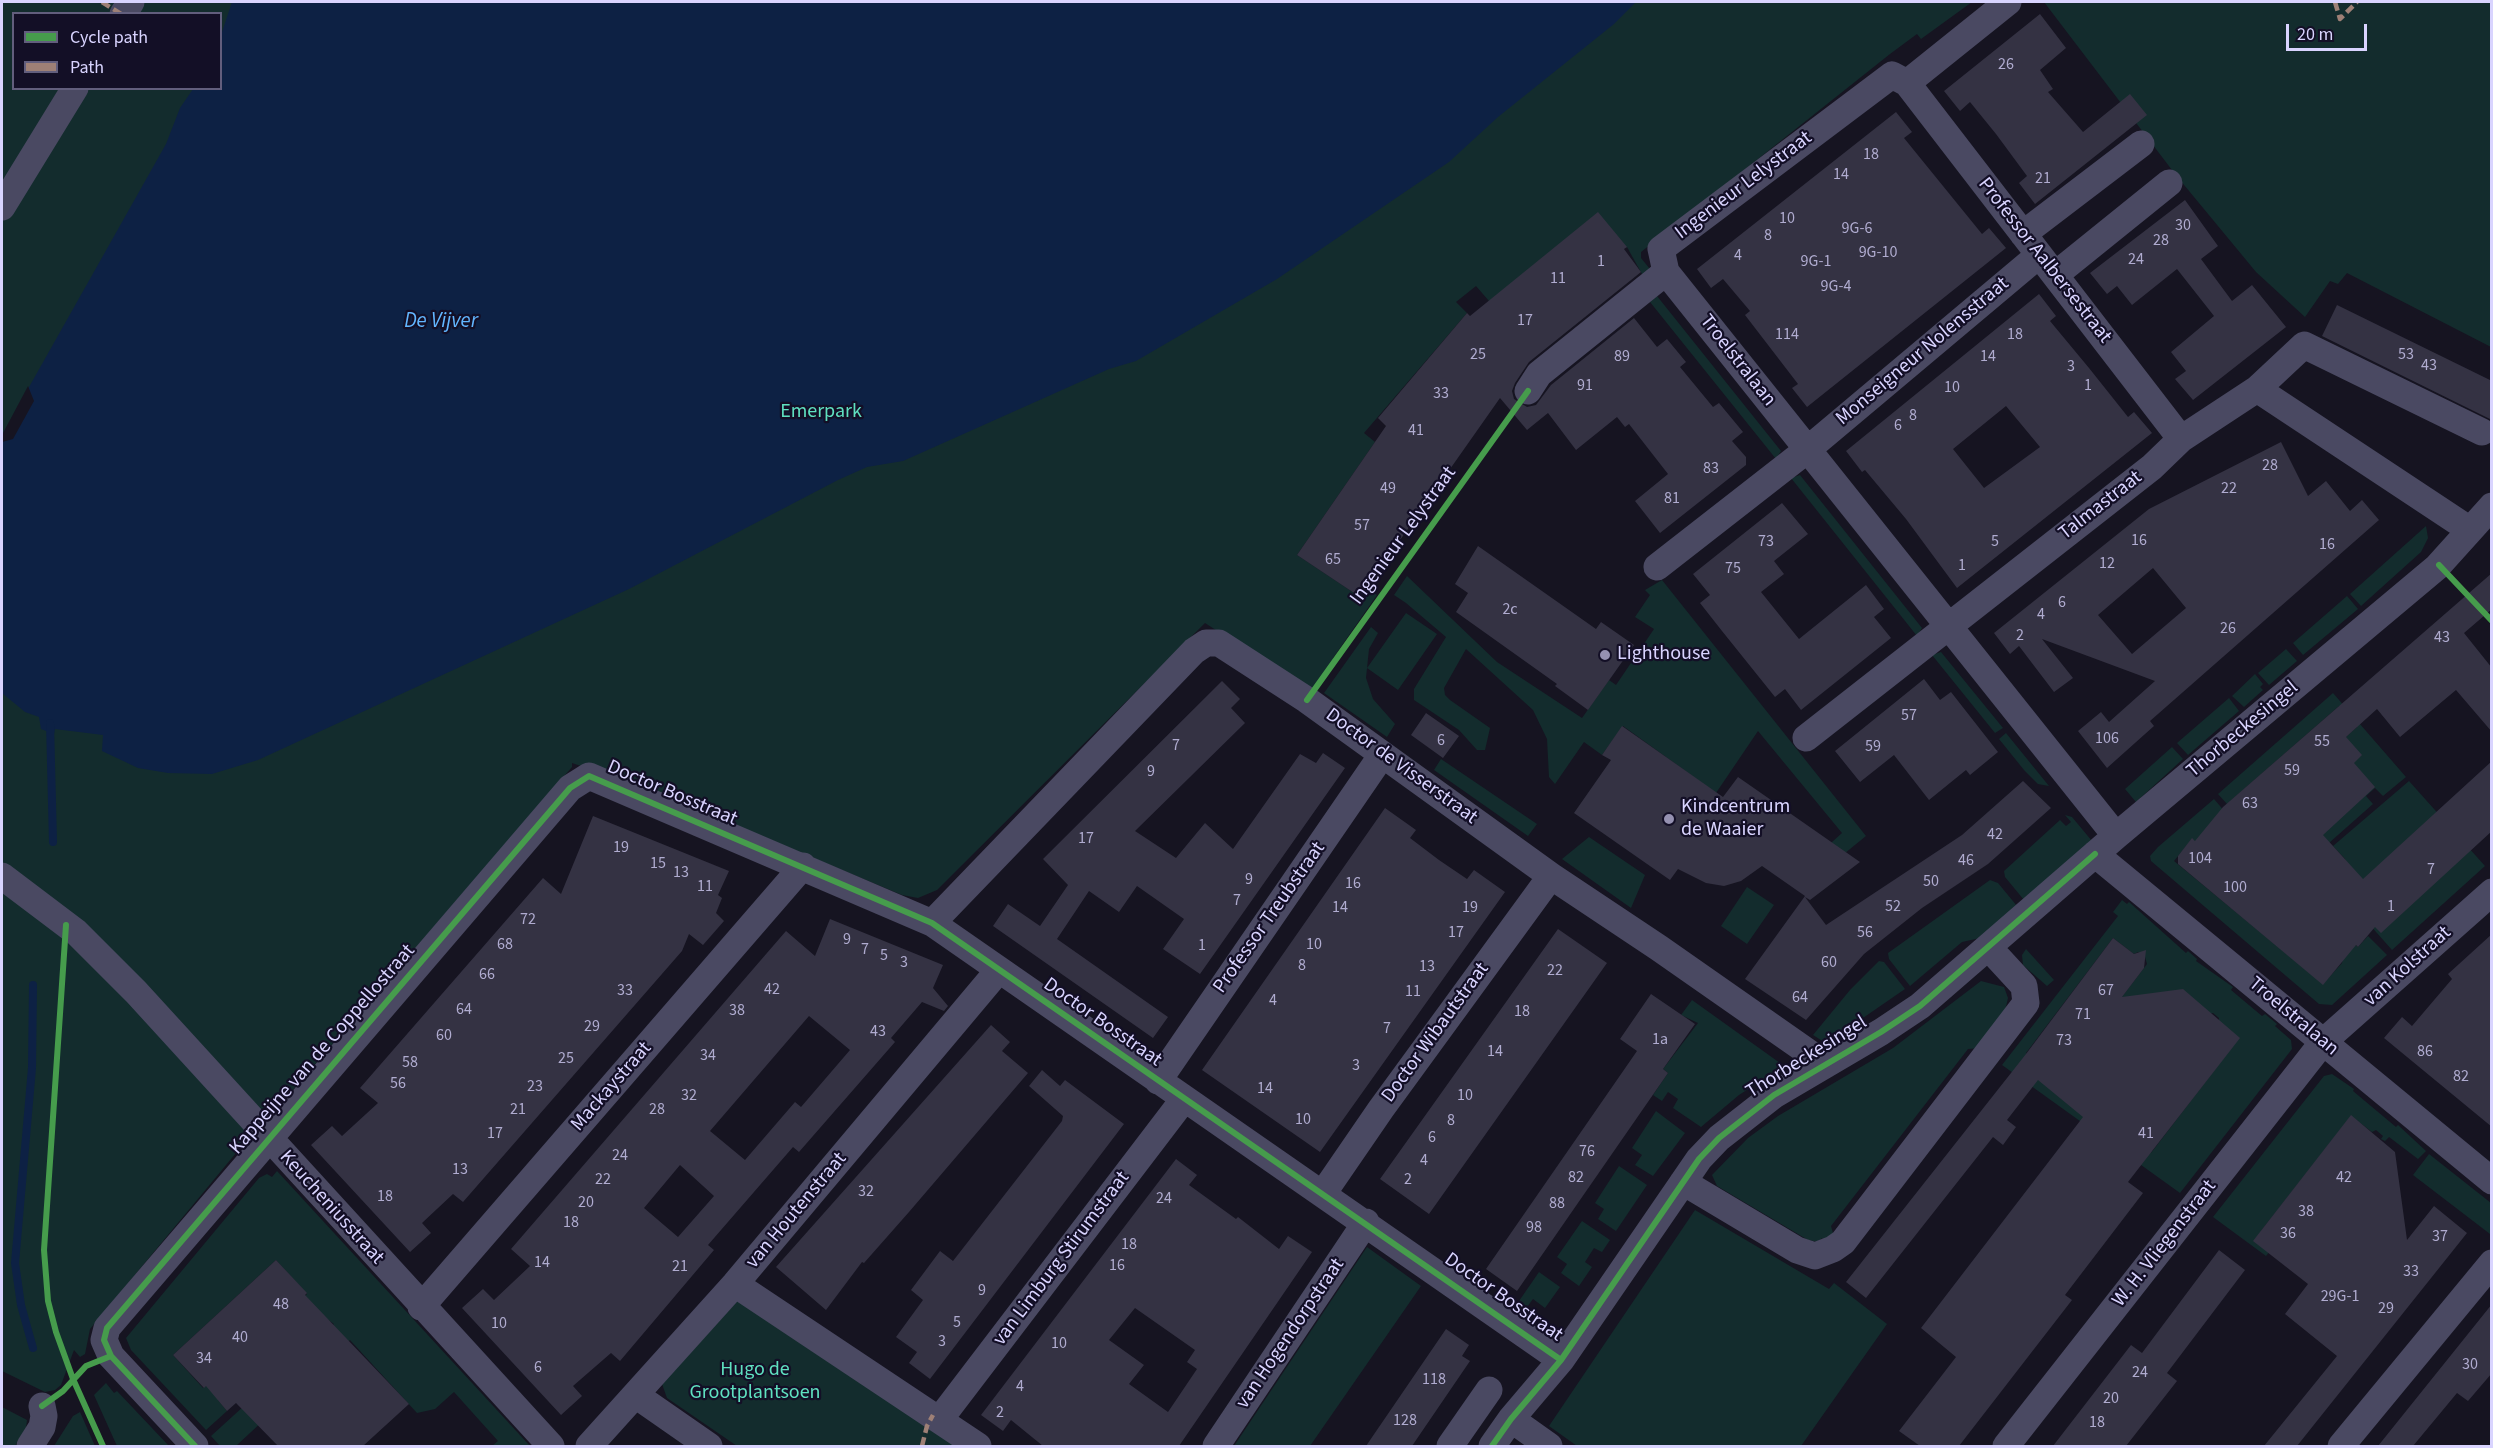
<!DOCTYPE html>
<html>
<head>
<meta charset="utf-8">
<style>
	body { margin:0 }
	#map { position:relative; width:2493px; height:1448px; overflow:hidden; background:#161421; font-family:"Source Sans 3",sans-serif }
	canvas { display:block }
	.frame { position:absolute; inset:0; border:3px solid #d9d4ff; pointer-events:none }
	.legend { position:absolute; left:12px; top:12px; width:210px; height:78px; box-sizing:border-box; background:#130f26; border:2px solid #625e7d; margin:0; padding:8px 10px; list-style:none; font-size:18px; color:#d9d4ff }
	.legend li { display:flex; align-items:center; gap:12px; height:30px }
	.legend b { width:30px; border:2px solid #625e7d }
	.scale { position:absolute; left:2286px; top:24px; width:81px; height:27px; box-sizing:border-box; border:3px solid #d9d4ff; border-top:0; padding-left:8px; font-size:18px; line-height:21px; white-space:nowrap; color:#d9d4ff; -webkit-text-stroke:4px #130f26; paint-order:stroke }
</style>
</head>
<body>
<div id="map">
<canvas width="2493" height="1448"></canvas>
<div class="frame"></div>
<ul class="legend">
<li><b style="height:8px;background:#469c4c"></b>Cycle path</li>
<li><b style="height:8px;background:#9e8076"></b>Path</li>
</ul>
<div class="scale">20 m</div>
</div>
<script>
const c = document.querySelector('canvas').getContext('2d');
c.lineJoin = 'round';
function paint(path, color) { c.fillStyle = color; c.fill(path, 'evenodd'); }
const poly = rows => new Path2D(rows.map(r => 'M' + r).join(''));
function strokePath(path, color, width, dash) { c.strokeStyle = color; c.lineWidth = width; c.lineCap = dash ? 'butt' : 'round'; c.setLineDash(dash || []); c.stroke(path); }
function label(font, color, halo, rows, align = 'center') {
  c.font = font + ' "Source Sans 3",sans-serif'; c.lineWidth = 4.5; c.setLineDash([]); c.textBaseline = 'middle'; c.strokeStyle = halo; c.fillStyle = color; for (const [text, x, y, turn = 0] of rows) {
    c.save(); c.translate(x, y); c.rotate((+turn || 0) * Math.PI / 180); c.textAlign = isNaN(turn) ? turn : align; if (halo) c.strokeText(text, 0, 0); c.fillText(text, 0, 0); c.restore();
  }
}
paint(poly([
	[2,2,1972,2,1921,39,1917,34,1890,54,1641,252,1641,258,1654,274,1642,274,1627,247,1489,301,1476,286,1456,302,1467,313,1364,433,1375,442,1297,555,1360,597,1367,588,1377,595,1333,658,1333,664,1313,693,1205,623,937,890,918,898,902,895,635,784,572,763,572,767,292,1091,272,1102,242,1138,243,1143,236,1153,90,1329,85,1354,80,1357,74,1350,61,1385,55,1390,45,1392,2,1371],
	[14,14,220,14,220,88,14,88],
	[2044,2,2491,2,2491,347,2347,273,2338,284,2330,281,2305,317,2256,272,2175,174],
	[1657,296,1781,451,1776,459,1650,302],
	[1800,475,1922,628,1917,636,1791,478],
	[2426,526,2428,538,2421,552,2361,606,2350,594],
	[1407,576,1497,662,1582,718,1609,680,1616,685,1654,629,1635,617,1650,595,1645,590,1662,580,1866,836,1812,880,1807,876,1832,842,1842,833,1758,731,1716,793,1623,726,1602,755,1584,742,1555,784,1549,777,1547,739,1533,710,1466,649,1444,688,1445,695,1450,700,1490,728,1485,750,1477,750,1459,730,1414,700,1414,689,1446,637,1406,603,1394,595],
	[2347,596,2358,609,2303,655,2293,643],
	[1406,613,1437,634,1398,690,1367,668],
	[1371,627,1378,633,1369,649,1366,678,1373,699,1395,724,1387,737,1324,693],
	[2286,649,2297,661,2269,685,2258,673],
	[1941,652,2003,728,1995,733,1932,655],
	[2255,674,2263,684,2260,687,2263,690,2244,707,2232,696],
	[2333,693,2406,777,2383,796,2375,788,2366,796,2373,804,2312,858,2268,806,2357,727,2339,706,2227,804,2218,794],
	[2229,698,2239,711,2188,755,2177,743],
	[2006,733,2049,786,2038,784,2024,770,1999,739],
	[2172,747,2183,759,2136,802,2125,789],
	[1441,759,1537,824,1528,836,1434,770],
	[2409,781,2485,866,2392,950,2361,915,2345,859,2333,846],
	[2214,799,2243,833,2204,848,2192,839,2174,861,2323,984,2342,963,2346,937,2358,947,2368,936,2387,955,2332,1005,2319,1004,2151,861,2150,856,2158,847],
	[2065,815,2072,817,2092,841,2024,900,2005,877,2004,871,2060,820,2066,826,2071,822],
	[1589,837,1645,875,1631,908,1562,859],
	[1990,880,1998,883,2017,906,1980,938,1962,942,1910,986,1889,959,1888,953],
	[1747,887,1774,905,1747,944,1721,926],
	[2122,900,2127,904,2129,902,2186,953,2188,951,2197,959,2196,961,2233,987,2231,990,2262,1016,2265,1014,2277,1024,2275,1026,2291,1040,2292,1049,2180,1193,2002,1065,2118,916,2113,912],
	[2113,938,2134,954,2138,952,2145,957,2147,964,2059,1079,2026,1053],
	[2213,1013,2219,1018,2219,1022,2239,1038,2151,1153,2208,1014],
	[2026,949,2054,980,2047,986,2023,965,2022,955],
	[1879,961,1884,962,1905,989,1847,1029,1844,1033,1824,1042,1813,1035,1850,990],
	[1981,981,2004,987,2008,998,2005,1011,1981,1048,1968,1049,1831,1226,1834,1237,1826,1245,1822,1238,1818,1242,1808,1240,1717,1186,1712,1175,1748,1138,1778,1116,1893,1048],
	[1692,1000,1780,1063,1778,1070,1739,1095,1701,1127,1673,1108,1678,1099,1668,1092,1662,1101,1653,1095,1668,1073,1663,1069,1698,1023,1681,1015],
	[2332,1074,2354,1089,2353,1091,2396,1127,2398,1125,2426,1151,2418,1159,2389,1137,2385,1141,2381,1139,2383,1136,2376,1130,2372,1132,2351,1116,2261,1231,2275,1245,2266,1256,2213,1217,2324,1076],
	[1656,1111,1685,1133,1653,1176,1635,1165,1642,1155,1632,1148],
	[2429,1154,2491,1203,2490,1234,2413,1175],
	[1619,1166,1647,1185,1616,1231,1598,1219,1604,1209,1595,1203],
	[277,1171,530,1446,492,1446,498,1441,454,1392,435,1409,417,1413,350,1340,236,1446,220,1446,211,1436,334,1324,327,1319,218,1400,227,1411,206,1430,131,1350,126,1338,259,1178,267,1174,272,1177],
	[276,1260,307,1294,203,1388,173,1355],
	[1695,1210,1829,1289,1834,1283,1887,1324,1801,1446,1577,1446,1549,1426],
	[1582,1221,1610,1240,1602,1252,1594,1248,1585,1262,1592,1267,1579,1286,1561,1273,1567,1264,1557,1257],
	[1367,1247,1421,1286,1310,1446,1234,1446],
	[1539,1272,1560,1287,1545,1308,1533,1299,1527,1307,1519,1301],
	[739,1299,958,1446,737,1446,667,1398,662,1384],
	[106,1383,114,1393,117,1391,169,1446,117,1446,94,1395],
	[2,1407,27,1420,26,1428,15,1446,2,1446],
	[80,1412,95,1446,54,1446,73,1416]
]), '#132c2d');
paint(poly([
	[232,2,1636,2,1614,24,1498,117,1449,162,1277,279,1136,361,1109,369,903,461,867,467,838,480,629,589,258,760,212,774,168,773,138,768,102,751,103,735,55,729,54,734,41,729,39,717,25,712,2,693,2,435,166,144,180,108,193,89,220,88,221,35]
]), '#0d2144');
paint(poly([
	[28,386,34,401,13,439,2,442,2,435]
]), '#161421');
strokePath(poly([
	[50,723,53,842],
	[33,1348,21,1305,15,1263,32,1068,33,985]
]), '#0d2144', 8);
paint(poly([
	[2040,14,2066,48,2040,70,2053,89,2048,92,2083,132,2130,94,2147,115,2035,204,2019,183,2027,176,1996,134,1970,102,1960,111,1944,91],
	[1896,112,1912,132,1904,138,1982,234,1989,228,2006,248,1807,407,1792,388,1798,384,1745,315,1750,311,1723,279,1711,288,1697,269],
	[2185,200,2218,246,2201,259,2232,301,2252,285,2286,327,2193,400,2175,379,2186,371,2171,352,2214,316,2177,269,2132,305,2117,286,2107,294,2090,273],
	[1598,212,1627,247,1624,249,1641,272,1529,362,1515,383,1512,391,1514,399,1527,407,1536,405,1551,385,1634,318,1657,347,1667,339,1686,362,1680,367,1713,407,1719,403,1743,432,1732,441,1746,457,1746,465,1660,533,1635,501,1668,474,1629,424,1625,427,1617,417,1576,450,1548,413,1527,430,1500,398,1360,597,1297,555,1386,426,1378,418,1467,313,1470,316],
	[2039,294,2056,316,2050,321,2089,368,2128,417,2134,412,2152,433,1957,588,1906,519,1865,470,1862,472,1846,451],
	[2006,406,2040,447,1984,488,1953,449],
	[2337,305,2492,381,2492,420,2322,336],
	[2281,442,2308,496,2326,481,2350,511,2362,500,2379,520,2150,721,2154,726,2107,768,2078,731,2101,712,2109,722,2155,681,2042,639,2073,678,2054,692,2019,646,2010,654,1994,633,2149,509],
	[2153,568,2186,608,2132,654,2098,615],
	[1782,503,1808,534,1774,561,1784,574,1761,592,1799,639,1866,585,1884,609,1874,617,1891,638,1801,710,1785,689,1775,697,1722,631,1700,603,1710,595,1693,574],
	[1478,546,1596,629,1601,622,1634,645,1588,710,1555,686,1557,684,1456,612,1468,593,1455,584],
	[2492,573,2492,609,2464,633,2492,668,2492,732,2456,690,2400,737,2377,709,2346,737,2362,755,2354,763,2375,787,2323,835,2363,879,2492,761,2492,831,2381,933,2375,927,2358,947,2356,945,2323,985,2178,864,2178,856,2192,838,2195,841,2223,807],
	[1924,679,1940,700,1951,692,1998,752,1970,775,1966,770,1929,800,1894,755,1860,782,1835,751],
	[1222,681,1240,699,1231,708,1245,723,1135,831,1176,858,1205,823,1233,849,1300,754,1316,763,1323,753,1345,768,1200,974,1163,949,1184,919,1137,886,1119,912,1089,891,1057,939,1168,1017,1153,1038,993,926,1008,904,1040,926,1068,885,1043,859],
	[1426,713,1459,736,1443,758,1411,735],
	[1622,726,1723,797,1738,777,1860,862,1810,900,1805,897,1826,925,1962,835,2023,781,2051,808,1988,864,1922,908,1864,954,1806,1020,1745,979,1805,896,1762,866,1741,881,1724,886,1706,883,1678,869,1670,880,1574,813,1611,760,1602,755],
	[1385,808,1416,830,1410,838,1439,860,1467,879,1474,870,1505,892,1320,1152,1202,1070],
	[593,816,729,871,718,895,722,898,716,913,724,921,703,945,689,934,682,951,463,1202,453,1194,422,1223,431,1233,410,1252,311,1145,332,1126,342,1136,378,1103,360,1088,543,878,561,894],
	[830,919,943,965,933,988,948,1006,944,1011,922,1002,891,1038,895,1042,799,1152,793,1147,708,1245,714,1250,620,1361,611,1353,573,1386,582,1396,561,1415,462,1308,483,1289,494,1300,530,1266,511,1249,786,931,815,956],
	[809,1016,850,1050,801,1107,795,1102,745,1160,710,1131],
	[680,1165,714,1196,678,1237,644,1208],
	[1558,929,1607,963,1429,1214,1380,1179],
	[2492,934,2492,1127,2384,1038,2402,1017,2412,1026,2452,979,2448,974],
	[2113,938,2134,954,2146,950,2144,968,2122,997,2183,989,2240,1038,2128,1182,2143,1193,2065,1295,2072,1300,1959,1446,1920,1446,1899,1431,1956,1357,1921,1328,2083,1117,2038,1080,2007,1120,2016,1127,2003,1145,1993,1137,1866,1298,1846,1282,2026,1054],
	[1651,994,1695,1024,1663,1069,1668,1073,1517,1291,1486,1269,1637,1051,1620,1039],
	[991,1025,1010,1042,1002,1051,1028,1073,909,1212,864,1263,862,1262,826,1310,776,1267],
	[1042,1070,1060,1086,1065,1080,1124,1124,930,1379,909,1363,917,1352,896,1337,923,1300,911,1290,940,1251,953,1261,1062,1121,1063,1116,1029,1086],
	[2351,1115,2395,1152,2407,1240,2434,1206,2467,1233,2297,1446,2264,1446,2337,1356,2285,1314,2308,1284,2253,1241],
	[1176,1159,1197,1175,1189,1185,1236,1219,1238,1217,1279,1249,1288,1236,1312,1252,1179,1446,1043,1446,1011,1420,1003,1431,981,1415],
	[1135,1308,1195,1350,1187,1362,1197,1369,1168,1412,1129,1384,1144,1365,1109,1340],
	[2219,1250,2245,1270,2167,1373,2177,1381,2126,1446,2053,1446,2131,1345,2142,1353],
	[276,1260,307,1293,305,1295,409,1404,363,1446,278,1446,236,1403,227,1411,206,1386,204,1388,173,1355],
	[2492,1304,2492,1373,2468,1401,2457,1393,2413,1446,2378,1446],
	[1446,1329,1469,1345,1462,1356,1470,1361,1412,1446,1366,1446]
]), '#343243');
strokePath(poly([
	[123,14,131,2],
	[1907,83,2008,2],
	[2,207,75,88],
	[2023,234,2141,144],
	[2055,275,2169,183],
	[2257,389,2470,530],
	[1528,391,1539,374,1666,272],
	[1657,567,1807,450,2039,255],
	[1806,738,2152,467,2181,439,2257,389,2304,345,2482,432],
	[2116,836,1666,272,1661,249,1892,75,1907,83,2181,439],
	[2095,854,2492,1181],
	[2,876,76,932,136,992,551,1446],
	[932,923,1194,651,1206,643,1219,643,1307,700,1551,876,1659,948,1825,1064],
	[1158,1081,1382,755],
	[1683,1182,1797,1250,1815,1256,1833,1249,1843,1242,2026,1003,2024,986,1989,948],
	[1324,1192,1381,1109,1551,876],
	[735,1284,978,1446],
	[421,1307,803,866],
	[637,1396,709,1446],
	[940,1419,1184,1099],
	[1511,1419,1549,1446],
	[30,1446,42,1427,44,1416,42,1406],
	[195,1446,111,1356,104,1340,107,1328,570,788,589,776,932,923,1561,1360],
	[589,1446,735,1284,998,971],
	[1216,1446,1366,1222],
	[1450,1446,1489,1390],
	[1492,1446,1511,1419,1561,1360,1699,1159,1719,1138,1774,1095,1881,1032,1920,1006,2116,836,2437,567,2492,506],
	[2006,1446,2323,1042,2492,892],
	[2341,1446,2492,1263]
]), '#4a4962', 27);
strokePath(poly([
	[102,2,121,14],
	[2335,2,2340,19,2357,2],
	[922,1446,927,1426,933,1415]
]), '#9e8076', 4.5, [9, 4.5]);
strokePath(poly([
	[2439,565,2492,621],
	[1307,700,1528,391],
	[66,925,44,1250,48,1301,56,1332,73,1379,103,1446],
	[42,1406,63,1391,86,1366,111,1356],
	[195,1446,111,1356,104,1340,107,1328,570,788,589,776,932,923,1561,1360],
	[1492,1446,1511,1419,1561,1360,1699,1159,1719,1138,1774,1095,1881,1032,1920,1006,2095,854]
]), '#469c4c', 6);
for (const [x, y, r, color] of [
	[1605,655,6,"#9591b1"],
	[1669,819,6,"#9591b1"]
]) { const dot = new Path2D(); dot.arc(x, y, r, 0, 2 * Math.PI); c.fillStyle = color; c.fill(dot); strokePath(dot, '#130f26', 2); }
label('16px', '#b0acd0', null, [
	["26",2006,65],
	["18",1871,155],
	["14",1841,175],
	["21",2043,179],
	["10",1787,219],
	["30",2183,226],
	["9G-6",1857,229],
	["8",1768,236],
	["28",2161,241],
	["9G-10",1878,253],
	["4",1738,256],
	["24",2136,260],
	["1",1601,262],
	["9G-1",1816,262],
	["11",1558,279],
	["9G-4",1836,287],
	["17",1525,321],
	["114",1787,335],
	["18",2015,335],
	["25",1478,355],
	["53",2406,355],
	["89",1622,357],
	["14",1988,357],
	["43",2429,366],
	["3",2071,367],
	["91",1585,386],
	["1",2088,386],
	["10",1952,388],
	["33",1441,394],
	["8",1913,416],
	["6",1898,426],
	["41",1416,431],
	["28",2270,466],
	["83",1711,469],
	["49",1388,489],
	["22",2229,489],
	["81",1672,499],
	["57",1362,526],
	["16",2139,541],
	["73",1766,542],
	["5",1995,542],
	["16",2327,545],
	["65",1333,560],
	["12",2107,564],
	["1",1962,566],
	["75",1733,569],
	["6",2062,603],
	["2c",1510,610],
	["4",2041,615],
	["26",2228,629],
	["2",2020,636],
	["43",2442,638],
	["57",1909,716],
	["106",2107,739],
	["6",1441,741],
	["55",2322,742],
	["7",1176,746],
	["59",1873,747],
	["59",2292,771],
	["9",1151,772],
	["63",2250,804],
	["42",1995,835],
	["17",1086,839],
	["19",621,848],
	["104",2200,859],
	["46",1966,861],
	["15",658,864],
	["7",2431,870],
	["13",681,873],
	["9",1249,880],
	["50",1931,882],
	["16",1353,884],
	["11",705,887],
	["100",2235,888],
	["7",1237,901],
	["52",1893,907],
	["1",2391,907],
	["14",1340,908],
	["19",1470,908],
	["72",528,920],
	["17",1456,933],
	["56",1865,933],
	["9",847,940],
	["68",505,945],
	["10",1314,945],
	["1",1202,946],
	["7",865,950],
	["5",884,956],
	["3",904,963],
	["60",1829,963],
	["8",1302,966],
	["13",1427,967],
	["22",1555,971],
	["66",487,975],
	["42",772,990],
	["33",625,991],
	["67",2106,991],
	["11",1413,992],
	["64",1800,998],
	["4",1273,1001],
	["64",464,1010],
	["38",737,1011],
	["18",1522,1012],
	["71",2083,1015],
	["29",592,1027],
	["7",1387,1029],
	["43",878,1032],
	["60",444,1036],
	["1a",1660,1040],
	["73",2064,1041],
	["14",1495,1052],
	["86",2425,1052],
	["34",708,1056],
	["25",566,1059],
	["58",410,1063],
	["3",1356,1066],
	["82",2461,1077],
	["56",398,1084],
	["23",535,1087],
	["14",1265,1089],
	["32",689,1096],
	["10",1465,1096],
	["21",518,1110],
	["28",657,1110],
	["10",1303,1120],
	["8",1451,1121],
	["17",495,1134],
	["41",2146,1134],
	["6",1432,1138],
	["76",1587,1152],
	["24",620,1156],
	["4",1424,1161],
	["13",460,1170],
	["82",1576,1178],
	["42",2344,1178],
	["22",603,1180],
	["2",1408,1180],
	["32",866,1192],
	["18",385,1197],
	["24",1164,1199],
	["20",586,1203],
	["88",1557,1204],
	["38",2306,1212],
	["18",571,1223],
	["98",1534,1228],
	["36",2288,1234],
	["37",2440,1237],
	["18",1129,1245],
	["14",542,1263],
	["16",1117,1266],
	["21",680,1267],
	["33",2411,1272],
	["9",982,1291],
	["29G-1",2340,1297],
	["48",281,1305],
	["29",2386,1309],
	["5",957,1323],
	["10",499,1324],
	["40",240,1338],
	["3",942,1342],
	["10",1059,1344],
	["34",204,1359],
	["30",2470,1365],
	["6",538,1368],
	["24",2140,1373],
	["118",1434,1380],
	["4",1020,1387],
	["20",2111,1399],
	["2",1000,1413],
	["128",1405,1421],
	["18",2097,1423]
]);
label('20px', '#d9d4ff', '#130f26', [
	["Ingenieur Lelystraat",1744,186,-37],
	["Professor Aalbersestraat",2044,261,52],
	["Monseigneur Nolensstraat",1923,352,-40],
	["Troelstralaan",1737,361,52],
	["Talmastraat",2101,506,-38],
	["Ingenieur Lelystraat",1404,536,-54],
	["Thorbeckesingel",2243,730,-40],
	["Doctor de Visserstraat",1401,767,36],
	["Doctor Bosstraat",672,794,23],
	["Professor Treubstraat",1270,918,-55],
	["van Kolstraat",2408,967,-42],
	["Troelstralaan",2293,1017,40],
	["Doctor Bosstraat",1102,1023,35],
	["Doctor Wibautstraat",1436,1033,-54],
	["Kappeijne van de Coppellostraat",323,1050,-49],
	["Thorbeckesingel",1807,1058,-32],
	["Mackaystraat",612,1087,-49],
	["Keucheniusstraat",331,1208,48],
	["van Houtenstraat",797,1211,-50],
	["W. H. Vliegenstraat",2165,1244,-52],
	["van Limburg Stirumstraat",1062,1259,-53],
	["Doctor Bosstraat",1503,1298,35],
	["van Hogendorpstraat",1291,1334,-56]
]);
label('20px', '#5fe0c0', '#130f26', [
	["Emerpark",821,413],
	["Hugo de",755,1371],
	["Grootplantsoen",755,1394]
]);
label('20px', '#d9d4ff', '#130f26', [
	["Lighthouse",1617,655],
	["Kindcentrum",1681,808],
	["de Waaier",1681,831]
], 'left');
label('italic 21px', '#62b6ff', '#130f26', [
	["De Vijver",441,322]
]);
</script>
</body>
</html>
